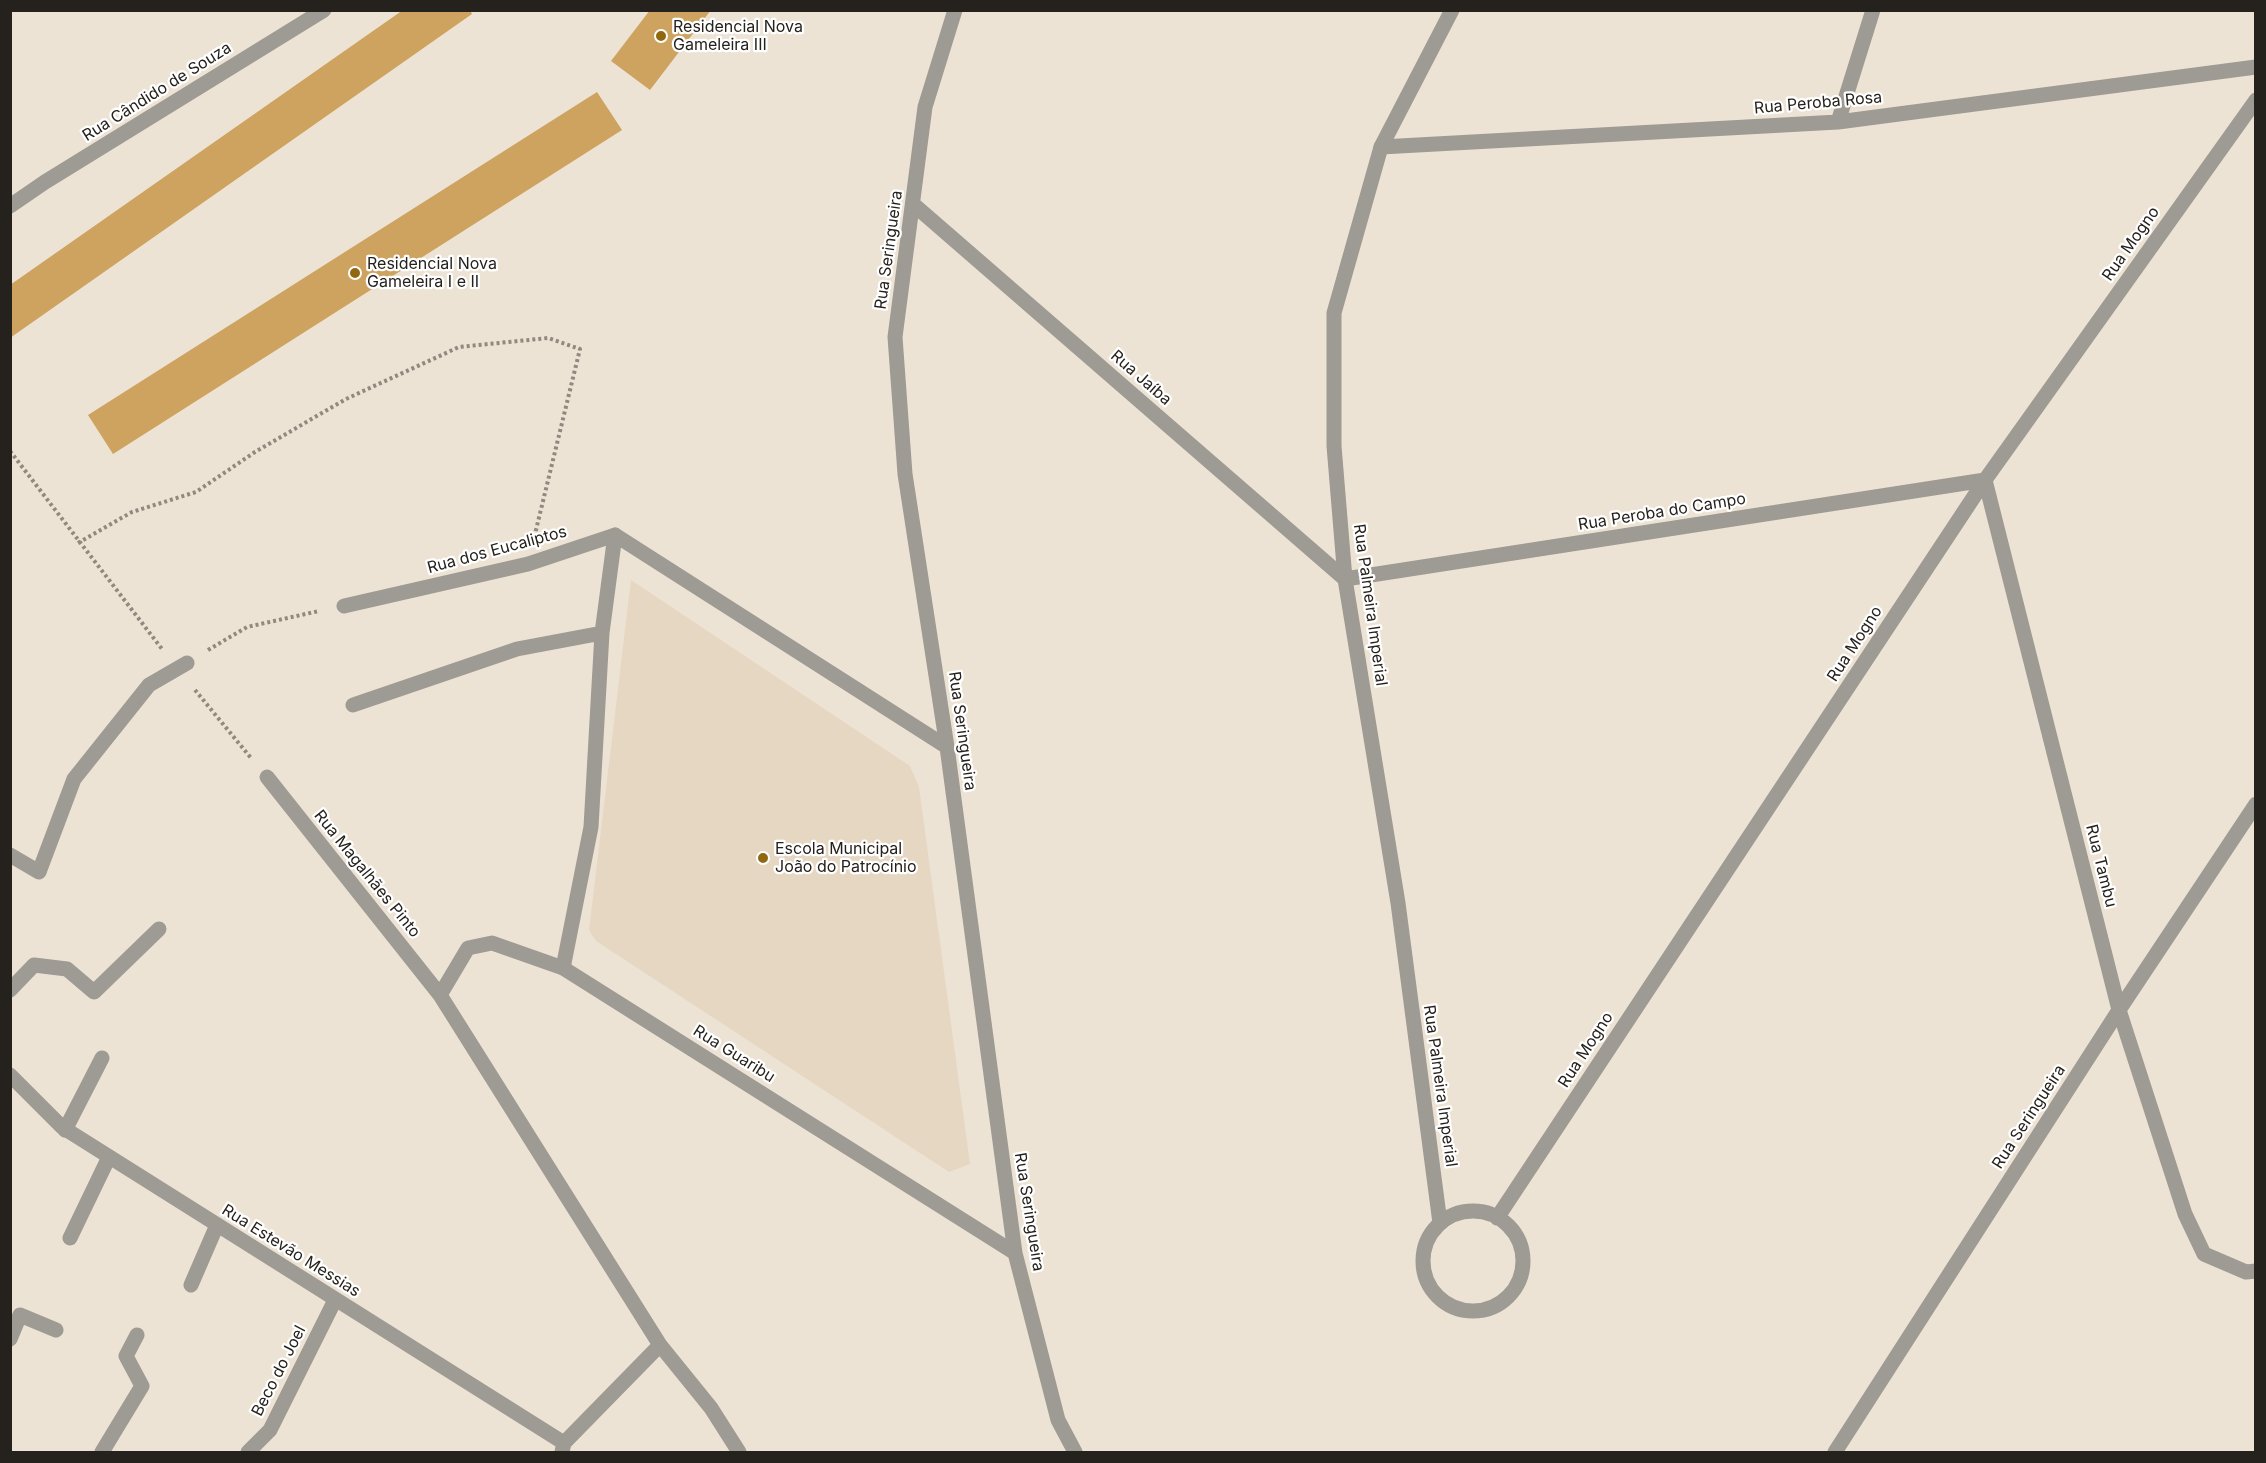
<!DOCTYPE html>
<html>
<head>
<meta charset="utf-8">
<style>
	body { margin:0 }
	#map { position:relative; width:2266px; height:1463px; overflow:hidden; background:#ede3d4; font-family:Inter,sans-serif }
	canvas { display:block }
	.frame { position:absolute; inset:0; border:12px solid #25211c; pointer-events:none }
</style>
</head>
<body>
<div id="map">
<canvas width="2266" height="1463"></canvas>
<div class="frame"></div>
</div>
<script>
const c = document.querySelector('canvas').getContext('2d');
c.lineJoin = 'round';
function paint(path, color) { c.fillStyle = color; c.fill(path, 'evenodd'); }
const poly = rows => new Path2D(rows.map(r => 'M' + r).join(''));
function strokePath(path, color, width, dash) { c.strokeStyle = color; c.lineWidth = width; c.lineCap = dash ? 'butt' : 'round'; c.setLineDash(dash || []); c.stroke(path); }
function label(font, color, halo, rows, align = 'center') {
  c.font = font + ' Inter,sans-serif'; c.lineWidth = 4.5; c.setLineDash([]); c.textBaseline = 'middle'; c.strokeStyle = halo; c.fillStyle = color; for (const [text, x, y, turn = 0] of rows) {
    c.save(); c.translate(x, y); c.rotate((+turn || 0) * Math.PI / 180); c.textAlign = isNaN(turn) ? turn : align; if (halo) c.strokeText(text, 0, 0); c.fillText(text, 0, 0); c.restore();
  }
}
paint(poly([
	[631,580,910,766,919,787,970,1164,949,1172,596,941,589,930]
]), '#e6d7c2');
paint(poly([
	[403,10,470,10,472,14,10,338,10,285],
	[650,10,711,10,650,90,611,61],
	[597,92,622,130,113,454,88,415]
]), '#cda35f');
strokePath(poly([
	[10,451,162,649],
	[78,543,132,512,196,492,255,452,346,399,459,347,548,338,580,349,535,534],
	[208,650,247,627,319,611],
	[195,690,251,758]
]), '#90897f', 4, [3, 3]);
strokePath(poly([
	[344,606,528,564,615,535,602,633,591,827,563,968],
	[353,705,517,649,602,633],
	[10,855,39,872,74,779,149,685,187,663],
	[10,990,34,965,67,969,94,992,159,929],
	[65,1130,102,1058],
	[70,1238,109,1157],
	[191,1285,217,1225],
	[10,1339,20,1315,56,1330],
	[102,1452,142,1386,126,1356,137,1335],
	[248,1452,270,1430,335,1300]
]), '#9e9a94', 15);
strokePath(poly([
	[955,10,925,107,895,337,905,474,947,747,1015,1253,1058,1420,1075,1452],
	[1838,122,1873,10],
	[1381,147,1838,122,2256,67],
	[913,204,1345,579,1398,903,1440,1223],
	[615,535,947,747],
	[267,777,440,995,660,1345,711,1408,739,1452],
	[440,995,468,948,492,943,563,968,1015,1253],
	[10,1075,62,1127,564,1443],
	'1423 1261a50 50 0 1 1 100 0a50 50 0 1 1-100 0Z',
	[1497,1218,1985,480,2256,100],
	[562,1452,564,1443,660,1345],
	[1835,1452,2119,1010,2256,804]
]), '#9e9a94', 15);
strokePath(poly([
	[1452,10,1381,147,1334,313,1334,446,1345,579,1985,480,2119,1010,2185,1214,2204,1254,2246,1272,2256,1271],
	[10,206,45,182,324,10]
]), '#9e9a94', 15);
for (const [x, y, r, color] of [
	[661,36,6,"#926711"],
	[355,273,6,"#926711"],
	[763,858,6,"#926711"]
]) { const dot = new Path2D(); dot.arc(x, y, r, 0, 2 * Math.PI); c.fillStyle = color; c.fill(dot); strokePath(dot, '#fff', 2); }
label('16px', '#25211c', '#fff', [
	["Residencial Nova",673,27],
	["Gameleira III",673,45],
	["Residencial Nova",367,264],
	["Gameleira I e II",367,282],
	["Escola Municipal",775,849],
	["João do Patrocínio",775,867]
], 'left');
label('16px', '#25211c', '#fff', [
	["Rua Cândido de Souza",157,92,-32],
	["Rua Peroba Rosa",1818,103,-5],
	["Rua Mogno",2131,244,-55],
	["Rua Seringueira",889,250,-82],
	["Rua Jaíba",1141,378,41],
	["Rua Peroba do Campo",1662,512,-9],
	["Rua dos Eucaliptos",497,550,-15],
	["Rua Palmeira Imperial",1370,605,82],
	["Rua Mogno",1855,644,-57],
	["Rua Seringueira",962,731,82],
	["Rua Tambu",2101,866,76],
	["Rua Magalhães Pinto",367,874,51],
	["Rua Mogno",1586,1050,-57],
	["Rua Guaribu",734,1054,32],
	["Rua Palmeira Imperial",1440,1086,82],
	["Rua Seringueira",2029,1117,-57],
	["Rua Seringueira",1029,1212,81],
	["Rua Estevão Messias",291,1251,32],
	["Beco do Joel",279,1371,-63]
]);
</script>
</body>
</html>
